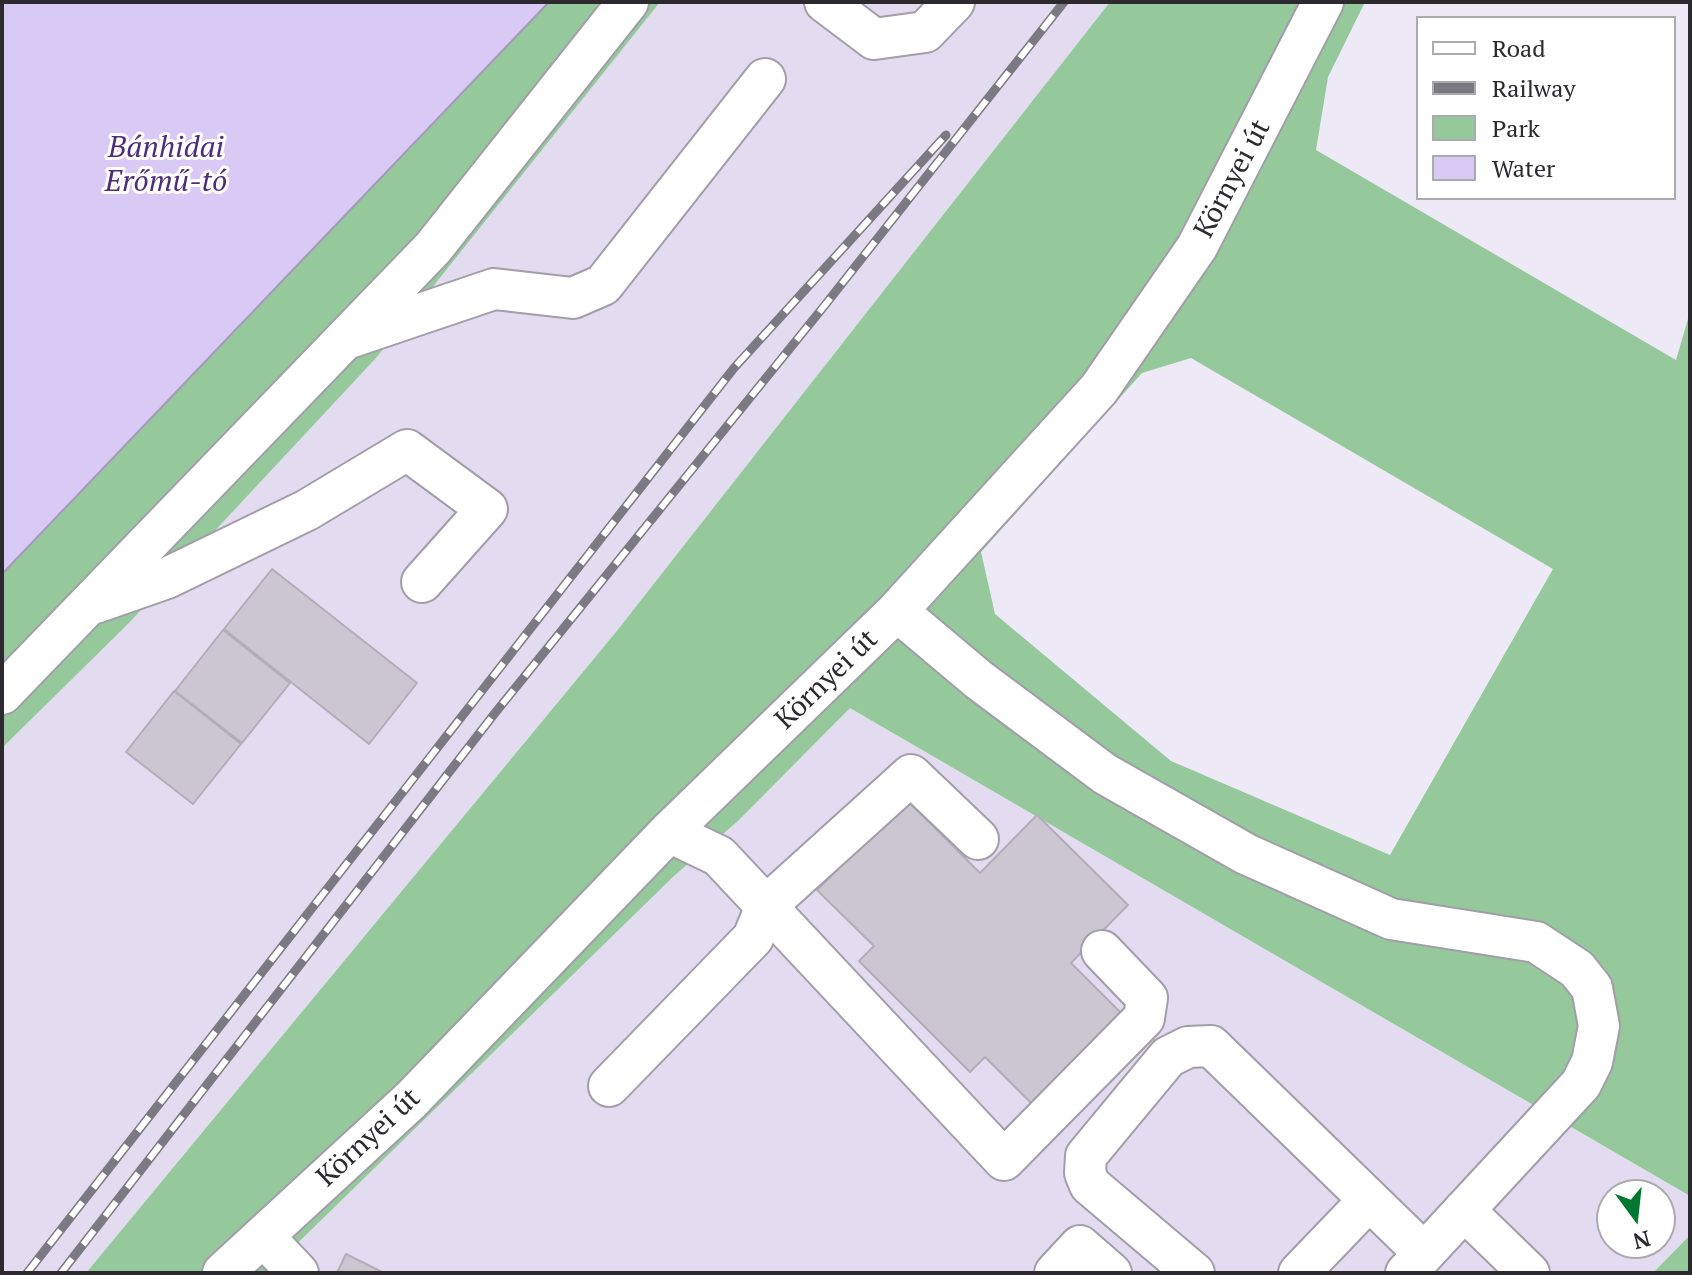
<!DOCTYPE html>
<html>
<head>
<meta charset="utf-8">
<style>
	body { margin:0 }
	#map { position:relative; width:1692px; height:1275px; overflow:hidden; background:#ede9f6; font-family:"PT Serif",serif }
	canvas { display:block }
	.frame { position:absolute; inset:0; border:4px solid #2c2a2f; pointer-events:none }
	.legend { position:absolute; left:1416px; top:16px; width:260px; height:184px; box-sizing:border-box; background:#fff; border:2px solid #abaaac; margin:0; padding:10px 14px; list-style:none; font-size:24px; color:#2c2a2f }
	.legend li { display:flex; align-items:center; gap:16px; height:40px }
	.legend b { width:40px; border:2px solid #abaaac }
	.north { position:absolute; left:1596px; top:1179px; width:80px; height:80px; box-sizing:border-box; background:#fff; border:2px solid #abaaac; border-radius:50%; rotate:165deg; font-size:22px; font-weight:700; line-height:32px; text-align:center; color:#2c2a2f }
	.north::after { content:''; display:block; margin:auto; width:28px; height:36px; background:#00782f; clip-path:polygon(50% 0,100% 100%,50% 72%,0 100%) }
</style>
</head>
<body>
<div id="map">
<canvas width="1692" height="1275"></canvas>
<div class="frame"></div>
<ul class="legend">
<li><b style="height:10px;background:#fff"></b>Road</li>
<li><b style="height:10px;background:#7b7981"></b>Railway</li>
<li><b style="height:22px;background:#95c99c"></b>Park</li>
<li><b style="height:22px;background:#d9caf5"></b>Water</li>
</ul>
<div class="north">N</div>
</div>
<script>
const c = document.querySelector('canvas').getContext('2d');
c.lineJoin = 'round';
function paint(path, color) { c.fillStyle = color; c.fill(path, 'evenodd'); }
const poly = rows => new Path2D(rows.map(r => 'M' + r).join(''));
function strokePath(path, color, width, dash) { c.strokeStyle = color; c.lineWidth = width; c.lineCap = dash ? 'butt' : 'round'; c.setLineDash(dash || []); c.stroke(path); }
function label(font, color, halo, rows, align = 'center') {
  c.font = font + ' "PT Serif",serif'; c.lineWidth = 6; c.setLineDash([]); c.textBaseline = 'middle'; c.strokeStyle = halo; c.fillStyle = color; for (const [text, x, y, turn = 0] of rows) {
    c.save(); c.translate(x, y); c.rotate((+turn || 0) * Math.PI / 180); c.textAlign = isNaN(turn) ? turn : align; if (halo) c.strokeText(text, 0, 0); c.fillText(text, 0, 0); c.restore();
  }
}
paint(poly([
	[660,2,1110,2,616,632,86,1273,2,1273,2,748,128,624,376,358],
	[850,707,1690,1196,1690,1235,1653,1273,267,1273,674,876,738,821],
	[1612,1195,1660,1195,1660,1243,1612,1243]
]), '#e3dcf0');
paint(poly([
	[549,2,660,2,376,358,128,624,2,748,2,574],
	[1110,2,1365,2,1328,77,1316,150,1676,360,1690,312,1690,1196,850,708,738,821,674,876,267,1273,86,1273,616,632],
	[1191,358,1553,569,1390,855,1171,761,995,614,981,552,1142,373],
	[1690,1235,1690,1273,1653,1273]
]), '#95c99c');
const water = poly([
	[2,2,549,2,2,574,2,2]
]);
paint(water, '#d9caf5');
strokePath(water, '#a59aba', 2);
const building = poly([
	[272,569,417,683,369,744,224,629,272,569],
	[223,630,290,683,242,743,175,691,223,630],
	[174,691,241,744,193,804,126,752,174,691],
	[907,800,980,873,1037,815,1128,905,1071,963,1128,1020,1038,1110,985,1057,970,1072,859,961,874,946,817,890,907,800],
	[346,1254,384,1273,337,1273,346,1254]
]);
paint(building, '#cac6d2');
strokePath(building, '#b1adb9', 2);
const minor = poly([
	[825,2,874,39,925,32,954,2],
	[352,337,494,289,573,298,603,285,765,79],
	[95,603,167,578,307,510,407,450,487,509,422,582],
	[897,611,979,680,1105,774,1246,854,1391,919,1536,942,1577,969,1592,988,1599,1026,1592,1062,1581,1084,1406,1273],
	[2,694,433,248,628,2],
	[669,832,719,856,1004,1160,1144,1018,1147,998,1102,951],
	[609,1086,753,938,766,906,911,775,978,839],
	[1464,1210,1529,1273],
	[263,1236,298,1273],
	[223,1273,411,1100,669,832,897,611,1099,389,1197,247,1323,2],
	[1055,1273,1080,1246,1111,1273],
	[1194,1273,1090,1185,1085,1173,1086,1156,1168,1057,1188,1047,1211,1046,1424,1253],
	[1299,1273,1369,1200]
]);
strokePath(minor, '#a19da9', 44);
strokePath(minor, '#fff', 40);
const rail = poly([
	[27,1273,734,368,946,135],
	[61,1273,495,713,825,305,1064,2]
]);
strokePath(rail, '#7b7981', 9);
strokePath(rail, '#fff', 6, [18]);
label('28px', '#2c2a2f', '#fff', [
	["Környei út",1233,179,-62],
	["Környei út",827,680,-44],
	["Környei út",369,1138,-43]
]);
label('italic 30px', '#4f2c7c', '#fff', [
	["Bánhidai",166,148],
	["Erőmű-tó",166,182]
]);
</script>
</body>
</html>
